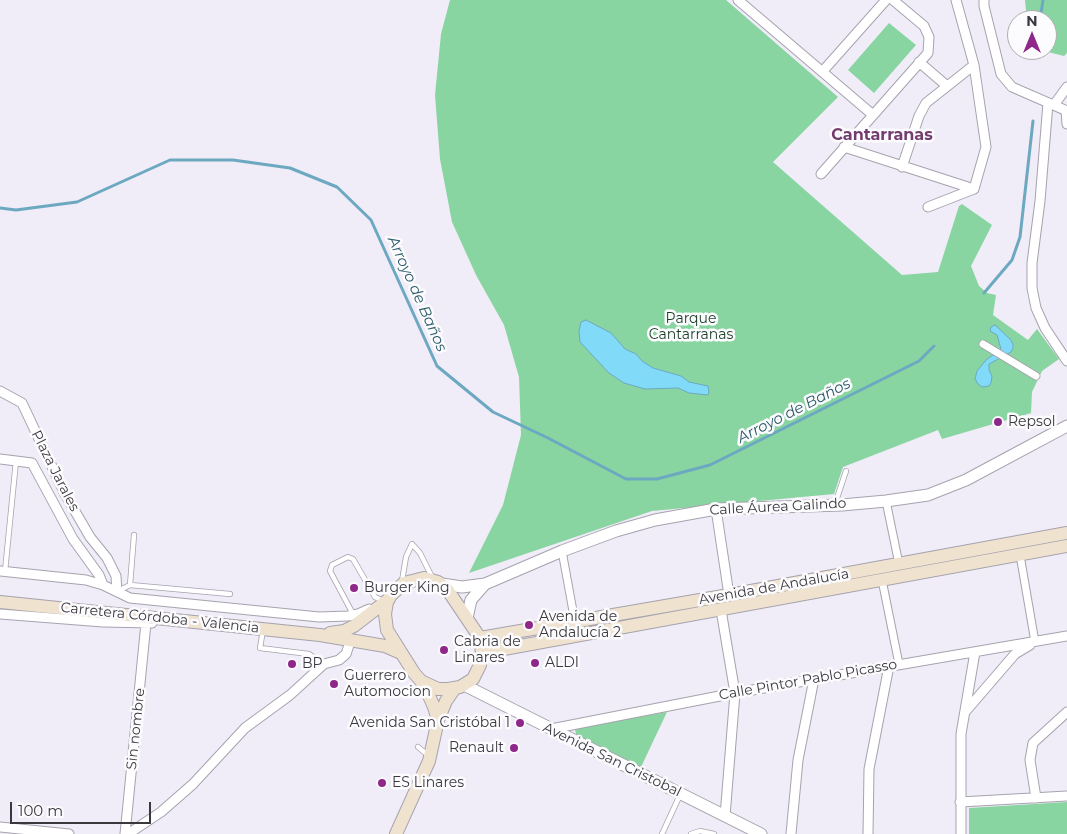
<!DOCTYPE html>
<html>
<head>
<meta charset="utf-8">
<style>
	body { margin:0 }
	#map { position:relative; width:1067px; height:834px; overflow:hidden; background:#f0ecf8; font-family:Montserrat,sans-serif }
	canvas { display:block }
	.north { position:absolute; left:1007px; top:10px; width:50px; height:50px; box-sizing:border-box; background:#fcfbfd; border:1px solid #aeadb0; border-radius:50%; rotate:0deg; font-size:14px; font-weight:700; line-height:20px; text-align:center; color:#3a383d }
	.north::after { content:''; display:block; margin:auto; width:18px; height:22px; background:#8f268a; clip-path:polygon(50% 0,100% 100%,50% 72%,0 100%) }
	.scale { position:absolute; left:10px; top:802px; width:141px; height:22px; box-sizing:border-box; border:2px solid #3a383d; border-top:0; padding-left:6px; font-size:15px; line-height:18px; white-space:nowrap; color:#3a383d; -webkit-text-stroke:4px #fcfbfd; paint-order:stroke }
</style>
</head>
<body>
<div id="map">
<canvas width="1067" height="834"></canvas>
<div class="north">N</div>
<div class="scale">100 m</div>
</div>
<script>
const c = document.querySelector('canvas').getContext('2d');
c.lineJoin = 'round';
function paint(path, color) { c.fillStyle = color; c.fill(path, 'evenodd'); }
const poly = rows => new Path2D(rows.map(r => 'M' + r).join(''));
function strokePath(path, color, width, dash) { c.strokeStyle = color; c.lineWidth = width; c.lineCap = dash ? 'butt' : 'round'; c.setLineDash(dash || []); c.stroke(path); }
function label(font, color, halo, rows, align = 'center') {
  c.font = font + ' Montserrat,sans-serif'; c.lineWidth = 5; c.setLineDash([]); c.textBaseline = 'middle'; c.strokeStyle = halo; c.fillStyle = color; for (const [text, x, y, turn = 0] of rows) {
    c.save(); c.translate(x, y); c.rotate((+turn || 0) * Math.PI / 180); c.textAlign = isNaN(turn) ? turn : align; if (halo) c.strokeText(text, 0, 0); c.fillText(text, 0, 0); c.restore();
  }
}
paint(poly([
	[450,0,726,0,838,97,773,162,902,275,938,272,959,206,962,204,992,225,971,266,979,286,987,293,996,295,993,315,1028,340,1037,329,1059,359,1042,371,1032,392,1031,413,942,439,938,430,843,467,834,494,652,511,469,573,503,505,521,435,519,377,504,325,476,275,452,222,440,159,435,95,441,34],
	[1025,0,1067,0,1067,53,1064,56,1040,50,1047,50,1047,20,1027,20],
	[889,23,916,45,874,93,848,70],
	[667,712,641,767,577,737,575,730,580,727],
	[1067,802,1067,834,969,834,969,808]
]), '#89d5a2');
const water = poly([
	[586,320,611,333,625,349,636,354,642,361,653,368,681,376,689,382,708,386,709,392,708,395,689,393,678,388,645,389,624,383,609,373,580,342,579,331,581,322,586,320],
	[995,325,1010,339,1013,344,1013,348,1011,352,989,364,989,370,992,376,991,383,989,386,982,387,978,384,975,379,977,371,986,360,1001,349,997,335,990,331,991,327,995,325]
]);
paint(water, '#82daf9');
strokePath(water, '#6ca9c1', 1);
strokePath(poly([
	[1040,20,1043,0],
	[0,208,16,210,77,202,170,160,233,160,290,168,337,187,371,220,437,366,493,412,548,438,626,479,657,479,710,465,919,361,934,346],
	[984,293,1012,260,1020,237,1033,121]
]), '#6ca9c1', 3);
const service = poly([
	[835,504,846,471],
	[5,571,16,461],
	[402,581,406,557,412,544,420,553,433,579],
	[130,585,134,535],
	[118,591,130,585,230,594],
	[353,614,330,571,332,565,348,557,353,559,375,597,383,601],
	[263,630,260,648,309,654,323,664],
	[418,747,429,756],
	[662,834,680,795],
	[691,834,700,831,714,834]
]);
const pedestrian = poly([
	[983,344,1036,376],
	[886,501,899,564],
	[562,551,575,622],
	[1020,555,1035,642],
	[882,580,899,664]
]);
const minor = poly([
	[738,0,873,115],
	[956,0,974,65,986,147,974,189],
	[984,0,984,6,1001,74,1012,87,1067,111],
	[919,62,947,86],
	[822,72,886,0],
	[1048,103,1040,201,1032,263,1032,288,1036,308,1045,328,1067,361],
	[1054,105,1067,87],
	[1066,111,1067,124],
	[844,147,974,189],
	[902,167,919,116,926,103,974,65],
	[821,174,928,53,929,37,924,26,893,0],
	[928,207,974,189],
	[0,391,22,403,65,494,90,537,107,558,116,576,117,592],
	[0,459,32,463,73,539,99,575,103,585],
	[716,509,729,595],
	[0,571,86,580,103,585,130,598,319,617,348,616,358,614,369,609],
	[721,610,735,693,725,816],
	[0,614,103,622,152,623],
	[965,712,1015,654,1030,645],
	[551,729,735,693,1067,636],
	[1036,798,1030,760,1033,743,1067,712],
	[960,802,1067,796],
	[0,827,69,834],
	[125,834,146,623],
	[128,834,161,812,193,784,245,728,290,695,324,664,339,660,346,654,351,639],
	[791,834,798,760,814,679],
	[868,834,869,769,889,666],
	[961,834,961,734,975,652]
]);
const tertiary = poly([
	[442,584,462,587,485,584,562,551,616,531,655,520,716,509,842,505,886,501,928,495,966,480,1067,426],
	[467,618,471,600,485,584],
	[464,685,761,834]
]);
const secondary = poly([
	[424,578,438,582,447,589,480,638,482,653,480,665,473,679,460,687,448,689,438,689,421,681,414,673,387,630,385,614,387,602,391,595,404,583,424,578],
	[0,602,320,635,385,646,401,653],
	[330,633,344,631,354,626,389,599],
	[480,638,729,595,1067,533],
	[482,653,1067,546],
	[423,682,434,707,438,720],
	[396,834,429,761,438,720,446,701,455,688]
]);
strokePath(service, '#a6a3ae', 6);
strokePath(pedestrian, '#a6a3ae', 9);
strokePath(minor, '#a6a3ae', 11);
strokePath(tertiary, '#a6a3ae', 13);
strokePath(secondary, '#a6a3ae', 14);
strokePath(service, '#fff', 4.5);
strokePath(pedestrian, '#fff', 7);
strokePath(minor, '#fff', 9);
strokePath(tertiary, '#fff', 11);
strokePath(secondary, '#efe2cf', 12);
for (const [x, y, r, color] of [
	[998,422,5,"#8f268a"],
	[354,588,5,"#8f268a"],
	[529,625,5,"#8f268a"],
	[444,650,5,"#8f268a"],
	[535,663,5,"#8f268a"],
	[292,664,5,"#8f268a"],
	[334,684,5,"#8f268a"],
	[520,723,5,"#8f268a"],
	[514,748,5,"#8f268a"],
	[382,783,5,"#8f268a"]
]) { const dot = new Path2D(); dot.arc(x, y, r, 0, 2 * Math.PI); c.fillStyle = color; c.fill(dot); strokePath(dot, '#fcfbfd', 2); }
label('14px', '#193e26', '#fcfbfd', [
	["Parque",691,319],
	["Cantarranas",691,335]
]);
label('14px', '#3a383d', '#fcfbfd', [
	["Repsol",1008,422],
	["Burger King",364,588],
	["Avenida de",539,617],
	["Andalucía 2",539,633],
	["Cabria de",454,642],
	["Linares",454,658],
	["ALDI",545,663],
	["BP",302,664],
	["Guerrero",344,676],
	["Automocion",344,692],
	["Avenida San Cristóbal 1",510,723,"right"],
	["Renault",504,748,"right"],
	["ES Linares",392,783]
], 'left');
label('14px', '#3a383d', '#fcfbfd', [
	["Plaza Jarales",55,471,63],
	["Calle Áurea Galindo",778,507,-3],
	["Avenida de Andalucía",774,587,-10],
	["Carretera Córdoba - Valencia",160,618,6],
	["Calle Pintor Pablo Picasso",808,680,-10],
	["Sin nombre",136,729,-84],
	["Avenida San Cristobal",612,760,26]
]);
label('italic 15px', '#295b6b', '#fcfbfd', [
	["Arroyo de Baños",417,294,66],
	["Arroyo de Baños",794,411,-27]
]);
label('bold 16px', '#723d6e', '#fcfbfd', [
	["Cantarranas",882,135]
]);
</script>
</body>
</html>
